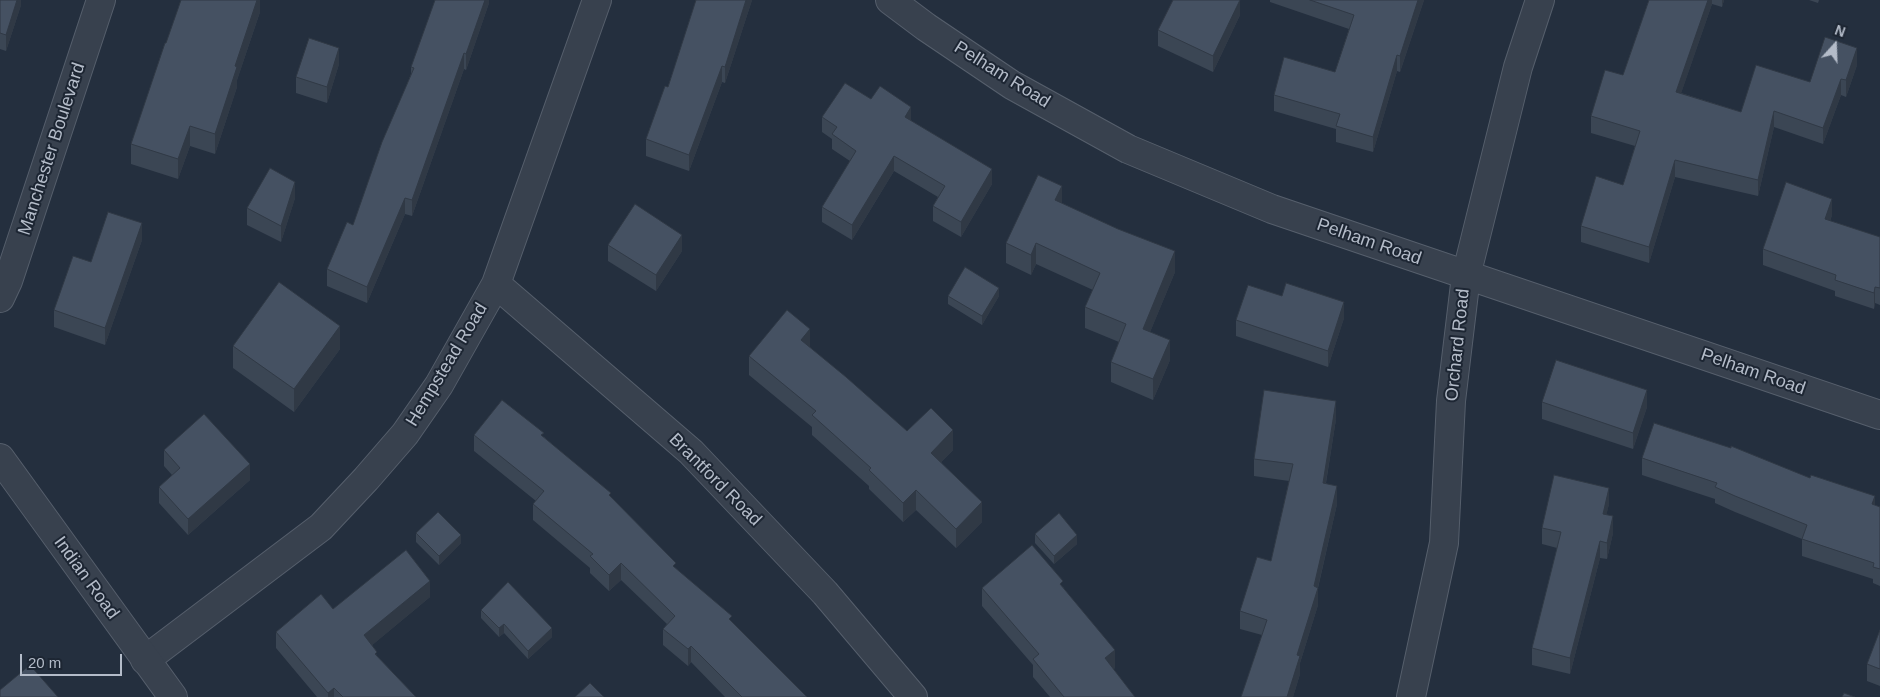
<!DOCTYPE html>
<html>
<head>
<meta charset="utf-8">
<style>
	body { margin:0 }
	#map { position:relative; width:1880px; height:697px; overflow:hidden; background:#242f3e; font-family:Helvetica,sans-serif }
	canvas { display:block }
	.north { position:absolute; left:1810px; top:20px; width:50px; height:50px; -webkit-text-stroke:4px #1d2633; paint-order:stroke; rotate:20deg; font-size:14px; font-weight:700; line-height:20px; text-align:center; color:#b4bcc9 }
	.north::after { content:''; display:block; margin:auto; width:18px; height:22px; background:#b4bcc9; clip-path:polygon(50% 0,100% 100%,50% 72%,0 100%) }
	.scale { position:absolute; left:20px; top:654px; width:102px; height:22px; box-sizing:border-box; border:2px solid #b4bcc9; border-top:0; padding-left:6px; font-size:15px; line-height:18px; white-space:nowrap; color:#b4bcc9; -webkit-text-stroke:4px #1d2633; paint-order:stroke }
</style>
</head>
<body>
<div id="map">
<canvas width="1880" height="697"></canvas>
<div class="north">N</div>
<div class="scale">20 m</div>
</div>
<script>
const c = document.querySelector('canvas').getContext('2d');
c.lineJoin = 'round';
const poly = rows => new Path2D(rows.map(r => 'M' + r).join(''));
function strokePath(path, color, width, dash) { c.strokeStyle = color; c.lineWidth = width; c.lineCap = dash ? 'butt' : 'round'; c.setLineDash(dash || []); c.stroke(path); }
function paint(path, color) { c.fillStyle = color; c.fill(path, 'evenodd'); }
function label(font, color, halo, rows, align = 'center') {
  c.font = font + ' Helvetica,sans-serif'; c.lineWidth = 4; c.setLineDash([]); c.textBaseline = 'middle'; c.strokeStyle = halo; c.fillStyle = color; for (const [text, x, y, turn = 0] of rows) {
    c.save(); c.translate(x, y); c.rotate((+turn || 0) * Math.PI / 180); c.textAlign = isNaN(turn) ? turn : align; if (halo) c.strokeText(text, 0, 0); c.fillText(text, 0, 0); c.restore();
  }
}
const minor = poly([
	[890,0,926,27,1012,85,1128,149,1272,209,1880,415],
	[496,284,691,452,825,593,913,697],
	[0,298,8,281,101,0],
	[145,660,321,527,366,479,405,434,439,385,496,284,597,0],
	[1411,697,1444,543,1451,401,1466,276,1518,67,1540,0]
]);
const tertiary = poly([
	[0,458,173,697]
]);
strokePath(minor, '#565f6c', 30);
strokePath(tertiary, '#565f6c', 30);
strokePath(minor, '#38414e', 28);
strokePath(tertiary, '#38414e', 28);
paint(poly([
	[0,0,21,0,21,5,6,51,0,49],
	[260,0,260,12,237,80,237,87,215,154,190,146,178,179,131,164,131,144,166,43],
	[489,0,489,3,466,70,464,69,412,216,405,214,367,303,327,286,327,269,353,225,411,74,411,67],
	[696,0,752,0,725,83,722,82,689,171,646,156,646,139,668,87],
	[1240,0,1240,15,1213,72,1158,46,1158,30],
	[1270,0,1424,0,1400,72,1397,71,1373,152,1336,142,1336,129,1274,111,1274,95,1335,72,1349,29,1270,2],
	[1649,0,1724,0,1722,7,1712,4,1681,93,1741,112,1810,82,1857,65,1846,97,1841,95,1823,144,1774,127,1758,196,1675,177,1649,263,1581,242,1581,226,1623,185,1635,146,1591,133,1591,116,1623,75],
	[1809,0,1819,0,1818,3],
	[339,64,327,103,296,93,296,77],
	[822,117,911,121,992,184,961,237,933,221,933,206,938,197,894,171,852,240,822,222,822,207,850,161,832,149,832,139,822,132],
	[295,198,281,242,247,225,247,208],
	[1062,203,1175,272,1150,332,1170,360,1153,400,1111,382,1111,362,1119,342,1085,328,1085,307,1093,290,1036,264,1031,275,1006,263,1006,243],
	[1832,215,1830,221,1880,237,1880,305,1875,303,1874,309,1835,296,1835,291,1763,265,1763,249],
	[142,240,105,345,54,327,54,310,91,262],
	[608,245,682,251,656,291,608,261],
	[948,296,999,296,982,325,948,304],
	[1344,318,1328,367,1236,336,1236,320],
	[233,346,340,349,294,412,233,368],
	[810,348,907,431,953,450,941,462,982,522,956,548,916,510,903,522,869,489,869,486,812,435,812,427,749,375,749,356],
	[1542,402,1647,407,1633,449,1542,419],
	[1336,419,1326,483,1337,504,1318,588,1318,605,1300,663,1300,674,1293,697,1241,697,1262,635,1240,629,1240,611,1271,561,1289,481,1254,476,1254,459],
	[474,435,544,437,611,497,676,569,732,623,807,697,725,697,691,662,688,666,663,645,663,629,667,624,621,580,609,591,590,573,590,568,533,520,533,504,536,501,474,451],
	[164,450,250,480,188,535,159,503,159,487,172,475,164,466],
	[1642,458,1875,505,1880,507,1880,586,1873,583,1873,579,1802,556,1802,539,1735,512,1715,503,1715,499,1642,475],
	[1609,504,1606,515,1613,533,1607,559,1600,558,1570,674,1532,665,1532,648,1557,548,1542,544,1542,528],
	[416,533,461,543,439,565,416,542],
	[1035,534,1077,544,1054,564,1035,543],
	[1063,587,1115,668,1113,669,1135,697,1050,697,1033,677,1033,665,982,606,982,588],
	[430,597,372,645,377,656,416,697,317,697,276,648,276,632,333,609],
	[481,610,552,637,528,659,504,633,499,637,481,618],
	[1880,630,1880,686,1867,681,1867,664]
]), '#3b4654');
paint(poly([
	[17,0,21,0,21,5,6,51,6,35],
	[257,0,260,0,260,12,237,80,237,87,215,154,215,134,235,66],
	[485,0,489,0,489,3,466,70,466,54],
	[746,0,752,0,725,83,725,67],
	[1240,0,1240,15,1213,72,1213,56],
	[1418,0,1424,0,1400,72,1400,56],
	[1708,0,1712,0,1712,4,1676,108,1676,92],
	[1722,0,1724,0,1722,7],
	[339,48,339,64,327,103,327,87],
	[1857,48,1857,65,1846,97,1846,80],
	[464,53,464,69,412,216,412,200],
	[1397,55,1397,71,1373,152,1373,137],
	[722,66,722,82,689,171,689,155],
	[1841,79,1841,95,1823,144,1823,128],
	[911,107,911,122,905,117],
	[1774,111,1774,127,1758,196,1758,180],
	[190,126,190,146,178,179,178,159],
	[894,156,894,171,852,240,852,225],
	[1675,160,1675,177,1649,263,1649,247],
	[992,169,992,184,961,237,961,222],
	[295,182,295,198,281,242,281,226],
	[1062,186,1062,207,1055,200],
	[405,198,405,214,367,303,367,287],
	[1832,199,1832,215,1825,235,1825,219],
	[142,223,142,240,105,345,105,328],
	[682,235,682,251,656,291,656,275],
	[1036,243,1036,264,1031,275,1031,255],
	[1175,251,1175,272,1143,349,1143,329],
	[1875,287,1875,303,1874,309,1874,293],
	[999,288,999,296,982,325,982,316],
	[1344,302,1344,318,1328,367,1328,351],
	[340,326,340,349,294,412,294,389],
	[810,329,810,349,801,340],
	[1170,340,1170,360,1153,400,1153,379],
	[1647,390,1647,407,1633,449,1633,433],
	[1336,401,1336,419,1323,500,1323,483],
	[953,430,953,450,931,472,931,453],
	[250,464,250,480,188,535,188,519],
	[1337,486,1337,504,1317,591,1318,588,1318,605,1300,663,1300,674,1293,697,1287,697,1314,586],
	[1609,488,1609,504,1603,530,1603,514],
	[916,490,916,510,903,522,903,503],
	[1875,496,1875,513,1872,504],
	[982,502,982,522,956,548,956,529],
	[1613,516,1613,533,1607,559,1607,543],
	[461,535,461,543,439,565,439,556],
	[1077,535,1077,544,1054,564,1054,556],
	[1600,541,1600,558,1570,674,1570,658],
	[621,563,621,580,609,591,609,575],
	[430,581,430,597,364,652,364,635],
	[504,624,504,633,499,637,499,628],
	[552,628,552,637,528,659,528,651],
	[691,646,691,662,688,666,688,649],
	[1115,650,1115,668,1105,676,1105,658],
	[334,688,334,697,328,697,328,693]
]), '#303945');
const building = poly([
	[0,0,17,0,6,35,0,33,0,0],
	[181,0,257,0,235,66,237,67,215,134,190,126,178,159,131,144,165,43,166,43,181,0],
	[435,0,485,0,466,54,464,53,412,200,405,198,367,287,327,269,347,222,353,225,382,142,414,68,411,67,435,0],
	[696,0,746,0,725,67,722,66,689,155,646,139,665,86,668,87,696,0],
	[1173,0,1240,0,1213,56,1158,30,1173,0],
	[1310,0,1418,0,1400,56,1397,55,1373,137,1336,126,1340,114,1274,95,1284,57,1335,72,1354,15,1310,0],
	[1649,0,1708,0,1676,92,1741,112,1756,65,1810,82,1825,37,1857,48,1846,80,1841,79,1823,128,1774,111,1758,180,1675,160,1649,247,1581,226,1596,176,1623,185,1640,131,1591,116,1605,70,1623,75,1649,0],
	[309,38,339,48,327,87,296,77,309,38],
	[845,83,871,99,880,86,911,107,905,117,992,169,961,222,933,206,945,186,894,156,852,225,822,207,856,151,832,134,837,127,822,117,845,83],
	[270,168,295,182,281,226,247,208,270,168],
	[1038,175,1062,186,1055,200,1118,229,1175,251,1143,329,1170,340,1153,379,1111,362,1126,324,1085,307,1100,273,1036,243,1031,255,1006,243,1038,175],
	[1786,182,1832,199,1825,219,1880,237,1880,288,1875,287,1874,293,1835,280,1836,275,1763,249,1786,182],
	[635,204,682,235,656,275,608,245,635,204],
	[108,212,142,223,105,328,54,310,73,256,91,262,108,212],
	[965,267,999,288,982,316,948,296,965,267],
	[279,282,340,326,294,389,233,346,279,282],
	[1286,283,1344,302,1328,351,1236,320,1248,285,1282,296,1286,283],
	[787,310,810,329,801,340,846,377,907,431,931,408,953,430,931,453,982,502,956,529,916,490,903,503,869,470,871,468,812,415,816,411,749,356,787,310],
	[1556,360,1647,390,1633,433,1542,402,1556,360],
	[1264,390,1336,401,1323,483,1337,486,1314,586,1318,588,1297,655,1300,656,1287,697,1241,697,1267,620,1240,611,1257,557,1271,561,1293,464,1254,459,1264,390],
	[502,400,544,433,541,435,611,493,609,495,676,563,673,566,732,616,729,619,807,697,742,697,691,646,688,649,663,629,675,616,621,563,609,575,590,556,593,554,533,504,544,491,474,435,502,400],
	[204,414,250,464,188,519,159,487,180,468,164,450,204,414],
	[1654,423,1731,448,1731,446,1810,478,1811,475,1875,496,1872,504,1880,507,1880,569,1873,567,1874,563,1802,539,1807,525,1735,496,1715,487,1717,483,1642,458,1654,423],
	[1554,475,1609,488,1603,514,1613,516,1607,543,1600,541,1570,658,1532,648,1561,532,1542,528,1554,475],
	[438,512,461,535,439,556,416,533,438,512],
	[1059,513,1077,535,1054,556,1035,534,1059,513],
	[1032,545,1063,581,1060,584,1115,650,1105,658,1135,697,1064,697,1033,659,1039,654,982,588,1032,545],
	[406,550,430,581,364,635,377,652,375,654,416,697,343,697,334,688,328,693,276,632,321,594,333,609,406,550],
	[508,582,552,628,528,651,504,624,499,628,481,610,508,582],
	[1880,630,1880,669,1867,664,1880,630],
	[30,665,58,697,0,697,0,690,30,665],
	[590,683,604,697,575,697,590,683],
	[1844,693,1855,697,1842,697,1844,693]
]);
paint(building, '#455162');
strokePath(building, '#303945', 1);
label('18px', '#b4bcc9', '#1d2633', [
	["Pelham Road",1002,75,32],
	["Manchester Boulevard",52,149,-72],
	["Pelham Road",1369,242,19],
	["Orchard Road",1458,345,-84],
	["Hempstead Road",447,365,-59],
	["Pelham Road",1753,372,19],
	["Brantford Road",715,480,45],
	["Indian Road",86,578,54]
]);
</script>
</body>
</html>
